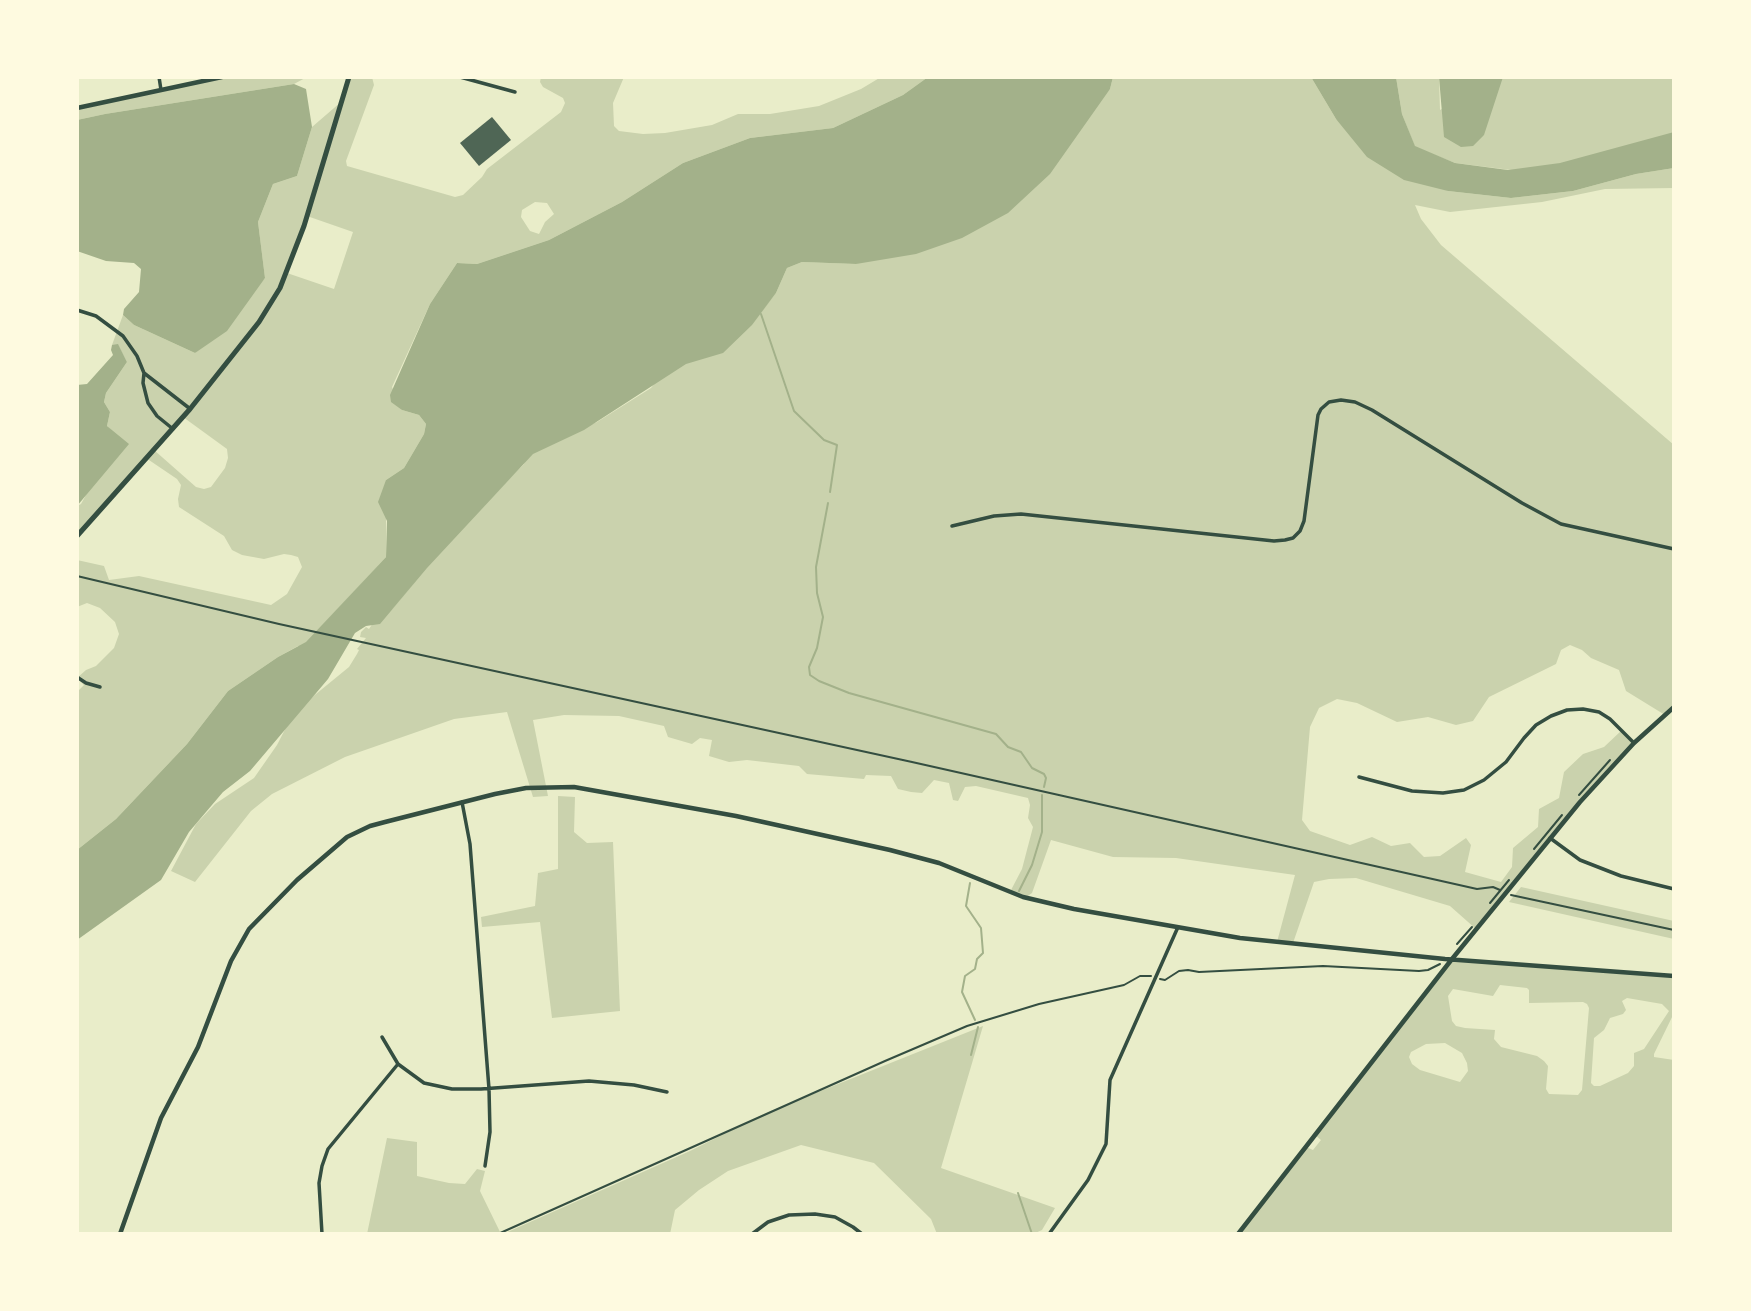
<!DOCTYPE html>
<html>
<head>
<meta charset="utf-8">
<style>
	body { margin:0 }
	#map { position:relative; width:1751px; height:1311px; overflow:hidden; background:#e9edc9; font-family:"Libre Baskerville",serif }
	canvas { display:block }
	.frame { position:absolute; inset:0; border:79px solid #fefae0; pointer-events:none }
</style>
</head>
<body>
<div id="map">
<canvas width="1751" height="1311"></canvas>
<div class="frame"></div>
</div>
<script>
const c = document.querySelector('canvas').getContext('2d');
c.lineJoin = 'round';
function paint(path, color) { c.fillStyle = color; c.fill(path, 'evenodd'); }
const poly = rows => new Path2D(rows.map(r => 'M' + r).join(''));
function strokePath(path, color, width, dash) { c.strokeStyle = color; c.lineWidth = width; c.lineCap = dash ? 'butt' : 'round'; c.setLineDash(dash || []); c.stroke(path); }
paint(poly([
	[222,77,307,77,294,84,105,114,77,120,77,108],
	[349,77,372,77,374,85,346,161,347,166,455,197,463,195,482,177,487,169,561,112,565,103,563,98,543,87,540,82,541,77,624,77,613,103,614,126,619,131,643,134,665,133,712,125,738,114,770,114,819,106,861,89,881,77,928,77,903,95,833,128,750,138,683,163,622,202,549,240,477,264,457,263,430,304,392,387,402,410,419,415,426,424,424,434,404,468,386,480,386,557,322,626,314,649,298,646,278,657,228,691,187,744,116,819,77,850,77,692,84,685,77,678,86,670,96,666,114,648,119,634,115,622,100,608,87,603,77,607,77,560,104,566,109,580,139,576,271,605,287,594,302,567,298,557,291,555,284,554,264,559,242,555,232,550,224,536,179,507,178,499,181,485,177,479,146,458,77,536,77,506,81,504,118,437,107,426,110,412,104,402,106,393,127,362,118,345,112,345,123,315,134,325,195,353,265,278,258,222,273,184,297,176,312,127,341,102],
	[535,202,547,203,554,214,545,222,539,234,530,231,521,217,522,210],
	[307,216,353,232,334,289,287,273],
	[183,417,227,449,228,458,225,468,211,487,204,489,196,487,154,450],
	[1113,77,1311,77,1336,119,1448,191,1511,198,1573,191,1636,174,1674,168,1674,188,1605,189,1542,202,1450,212,1415,205,1421,219,1441,245,1674,445,1674,707,1665,715,1626,691,1619,670,1591,658,1582,650,1570,645,1561,650,1556,664,1489,697,1473,721,1456,725,1428,717,1397,722,1357,703,1337,699,1319,708,1310,727,1302,820,1310,831,1350,845,1372,837,1391,846,1410,843,1424,857,1440,856,1466,838,1471,845,1465,872,1501,882,1512,867,1513,848,1538,827,1539,809,1559,798,1564,772,1583,754,1604,747,1622,730,1634,743,1612,766,1476,929,1450,906,1356,878,1329,879,1314,882,1293,943,1277,942,1295,875,1176,858,1113,857,1051,840,1032,893,1025,898,1010,892,1022,869,1033,827,1028,818,1030,805,1028,798,976,786,965,787,958,801,953,800,949,783,934,780,922,793,911,792,898,789,891,776,866,775,864,779,807,774,799,766,747,760,729,762,709,756,712,740,700,738,692,744,668,737,664,726,619,716,564,715,533,720,548,796,533,797,507,712,454,719,345,757,272,794,251,811,195,882,171,871,196,824,215,804,254,778,277,745,294,712,349,667,357,654,359,650,357,649,366,638,360,637,361,632,366,627,369,629,375,620,393,608,413,584,417,574,524,464,528,451,597,422,651,388,659,378,756,318,776,293,787,268,802,262,856,264,1110,89],
	[1396,77,1439,77,1440,110,1497,77,1674,77,1674,137,1646,148,1519,171,1455,163,1415,147,1402,114],
	[558,796,575,797,574,832,587,843,613,842,620,1011,552,1018,540,922,482,927,481,917,535,906,538,873,558,869],
	[1521,887,1674,921,1674,939,1509,902],
	[1452,959,1674,976,1674,1013,1654,1054,1654,1057,1674,1060,1674,1234,1238,1234,1306,1147,1313,1150,1321,1140,1315,1135],
	[1500,985,1527,988,1529,990,1529,1003,1583,1002,1587,1004,1589,1008,1582,1090,1578,1095,1549,1094,1546,1089,1548,1066,1544,1061,1537,1056,1501,1047,1494,1039,1495,1030,1465,1028,1456,1026,1452,1021,1448,996,1453,989,1493,996],
	[1627,998,1662,1004,1669,1011,1644,1049,1634,1053,1634,1066,1628,1073,1600,1086,1594,1086,1591,1083,1594,1038,1604,1030,1610,1018,1623,1014,1626,1010,1622,1001],
	[1445,1043,1462,1053,1467,1063,1468,1071,1460,1082,1420,1070,1412,1064,1409,1057,1411,1052,1426,1044],
	[983,1026,941,1168,1055,1208,1042,1230,1033,1234,937,1234,931,1219,874,1163,801,1145,728,1171,699,1190,675,1210,670,1234,503,1234,690,1151,768,1112],
	[387,1138,417,1142,417,1176,449,1183,465,1184,477,1169,485,1171,480,1191,501,1234,367,1234]
]), '#cad2ad');
paint(poly([
	[928,77,1113,77,1110,89,1050,174,1008,213,962,238,916,254,856,264,802,262,787,268,776,293,752,325,723,353,686,364,584,430,533,454,427,568,380,624,366,626,355,633,328,679,250,771,223,792,189,832,161,880,77,940,77,850,116,819,187,744,228,691,278,657,306,642,386,557,387,521,378,502,386,480,404,468,424,434,426,424,419,415,402,410,391,402,390,395,430,304,457,263,477,264,549,240,622,202,683,163,750,138,833,128,903,95],
	[1311,77,1396,77,1402,114,1415,146,1455,163,1508,170,1560,163,1674,132,1674,168,1636,174,1573,191,1511,198,1448,191,1404,180,1367,157,1336,119],
	[1439,77,1503,77,1484,135,1473,146,1461,147,1444,137],
	[294,84,306,89,312,127,297,176,273,184,258,222,265,278,227,331,195,353,134,325,123,315,124,309,139,292,141,269,134,263,106,261,77,251,77,120,105,114],
	[118,344,127,362,106,393,104,402,110,412,107,426,129,444,77,506,77,385,87,384,113,355,111,350,112,345]
]), '#a3b18a');
strokePath(poly([
	[761,314,794,411,824,440,837,445,830,492],
	[828,503,816,567,817,593,823,617,817,648,809,667,810,675,819,681,849,693,996,734,1008,747,1021,752,1032,768,1044,774,1046,778,1044,787],
	[970,883,966,906,981,928,983,953,977,959,975,969,965,976,962,992,975,1020],
	[1019,891,1032,865,1042,832,1042,795],
	[971,1055,978,1027],
	[1018,1193,1032,1234]
]), '#a3b18a', 2);
paint(poly([
	[492,117,511,140,479,166,460,143]
]), '#4f6655');
strokePath(poly([
	[77,576,279,624,912,762,1477,889,1493,887,1500,890],
	[1579,795,1610,760],
	[1534,849,1562,815],
	[1511,895,1674,930],
	[1490,903,1509,880],
	[1457,944,1472,927],
	[1160,979,1165,980,1179,971,1188,970,1199,972,1323,966,1419,971,1428,970,1440,964],
	[498,1234,885,1061,967,1026,1039,1004,1124,985,1140,976,1151,976]
]), '#344e41', 2);
strokePath(poly([
	[159,77,161,90],
	[460,77,515,92],
	[77,310,96,316,123,336,137,356,144,373,143,383,148,403,157,416,173,429],
	[144,373,189,408],
	[952,526,994,516,1021,514,1274,541,1285,540,1293,538,1300,531,1304,521,1318,415,1321,409,1329,402,1341,400,1355,402,1372,410,1522,503,1561,524,1674,549],
	[77,677,86,683,100,687],
	[1359,777,1412,791,1443,793,1464,790,1484,780,1506,762,1524,738,1536,725,1551,716,1567,710,1583,709,1599,712,1610,719,1634,743],
	[462,802,470,844,489,1089,490,1132,485,1166],
	[1550,838,1580,860,1621,876,1674,889],
	[382,1037,398,1064,424,1083,452,1089,481,1089,589,1081,634,1085,667,1092],
	[322,1234,319,1183,322,1166,328,1149,398,1064],
	[752,1234,768,1222,789,1215,815,1214,835,1217,853,1227,862,1234],
	[1049,1234,1088,1180,1106,1144,1110,1080,1178,927]
]), '#344e41', 3.5);
strokePath(poly([
	[77,108,222,77],
	[120,1234,161,1118,198,1047,231,961,249,929,297,880,347,837,370,826,385,822,495,794,526,788,574,787,736,816,890,850,939,863,1023,897,1074,909,1240,938,1445,959,1674,976],
	[1238,1234,1452,959,1580,802,1634,743,1674,707]
]), '#344e41', 4.5);
strokePath(poly([
	[77,536,190,409,259,322,280,288,304,226,349,77]
]), '#344e41', 5);
</script>
</body>
</html>
